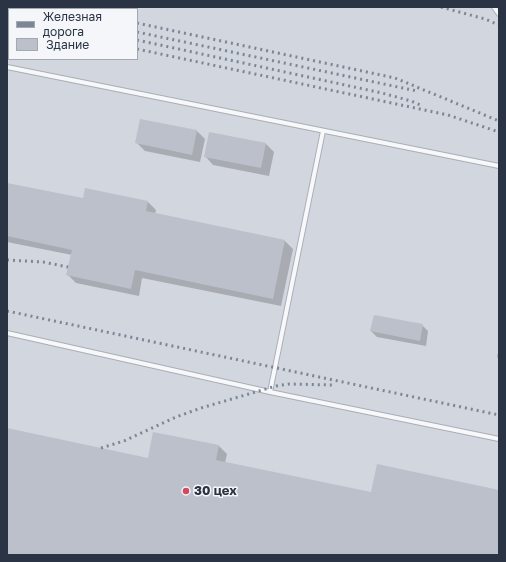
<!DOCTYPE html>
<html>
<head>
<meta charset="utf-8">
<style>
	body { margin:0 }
	#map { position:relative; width:506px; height:562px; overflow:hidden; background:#e4e7ec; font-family:"Golos Text",sans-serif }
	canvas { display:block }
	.frame { position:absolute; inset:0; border:8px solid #2b3445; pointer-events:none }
	.legend { position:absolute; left:8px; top:8px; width:130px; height:52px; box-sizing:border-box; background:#f4f6f9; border:1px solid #a4a8b1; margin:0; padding:5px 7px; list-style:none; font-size:12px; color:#2b3445 }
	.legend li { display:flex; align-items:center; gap:8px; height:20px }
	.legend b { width:20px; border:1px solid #a4a8b1 }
</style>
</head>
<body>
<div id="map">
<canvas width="506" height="562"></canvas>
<div class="frame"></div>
<ul class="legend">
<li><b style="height:5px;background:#7d8696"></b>Железная дорога</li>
<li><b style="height:11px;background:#bbc0ca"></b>Здание</li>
</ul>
</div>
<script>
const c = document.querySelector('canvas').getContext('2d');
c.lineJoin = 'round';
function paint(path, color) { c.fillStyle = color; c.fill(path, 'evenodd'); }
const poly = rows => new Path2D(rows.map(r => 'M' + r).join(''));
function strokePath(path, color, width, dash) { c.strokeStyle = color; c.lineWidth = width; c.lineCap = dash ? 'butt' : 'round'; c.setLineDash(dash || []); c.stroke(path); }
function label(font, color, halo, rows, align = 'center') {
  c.font = font + ' "Golos Text",sans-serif'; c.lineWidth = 3; c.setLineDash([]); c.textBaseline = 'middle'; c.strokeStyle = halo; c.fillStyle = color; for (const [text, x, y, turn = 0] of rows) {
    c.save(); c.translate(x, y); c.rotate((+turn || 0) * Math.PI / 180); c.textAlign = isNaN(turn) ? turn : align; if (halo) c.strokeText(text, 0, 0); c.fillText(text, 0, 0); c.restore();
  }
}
paint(poly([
	[7,7,499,7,499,555,7,555],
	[9,9,137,9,137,59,9,59]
]), '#d2d6de');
paint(poly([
	[141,120,197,131,205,139,200,162,145,151,137,143],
	[266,144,274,152,269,176,213,165,205,156],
	[7,184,84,200,148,202,156,210,155,214,285,241,293,249,281,306,142,278,139,296,76,283,68,275,72,255,7,242],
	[422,325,428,331,426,346,377,337,371,331],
	[499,348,499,359,497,357],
	[7,429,149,459,154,433,219,446,227,454,225,463,372,494,499,491,499,555,7,555]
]), '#0003');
paint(poly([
	[140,119,197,130,192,155,135,143],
	[209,132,266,143,261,168,204,157],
	[7,183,83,198,85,188,148,201,146,211,285,240,273,299,135,270,131,289,66,275,72,250,7,236],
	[374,315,423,324,420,341,370,331],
	[7,428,148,458,153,432,219,445,216,460,371,492,377,464,499,490,499,555,7,555]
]), '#bbc0ca');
const lane = poly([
	[494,7,499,14],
	[7,67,499,166],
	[7,333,270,392,499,439],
	[270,392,323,131]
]);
strokePath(lane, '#a9aeb7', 6);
strokePath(lane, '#f7f8fa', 4);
strokePath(poly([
	[20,7,29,9],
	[60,7,69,9],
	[441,7,485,19,499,25],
	[7,13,9,13],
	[7,21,9,22],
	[137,23,395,78,499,121],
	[137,32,417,91],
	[137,40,382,93,411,101,423,106],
	[137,49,448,115,499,132],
	[7,260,43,262,68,267],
	[7,311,499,415],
	[101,448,124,441,176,417,201,408,276,386,289,384,335,385]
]), '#7d8696', 3, [2, 4]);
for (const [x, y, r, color] of [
	[186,491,4,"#d1495b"]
]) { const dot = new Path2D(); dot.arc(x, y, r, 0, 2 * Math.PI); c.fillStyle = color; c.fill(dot); strokePath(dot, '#f4f6f9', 1.5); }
label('bold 13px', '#2b3445', '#f4f6f9', [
	["30 цех",194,491]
], 'left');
</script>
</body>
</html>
